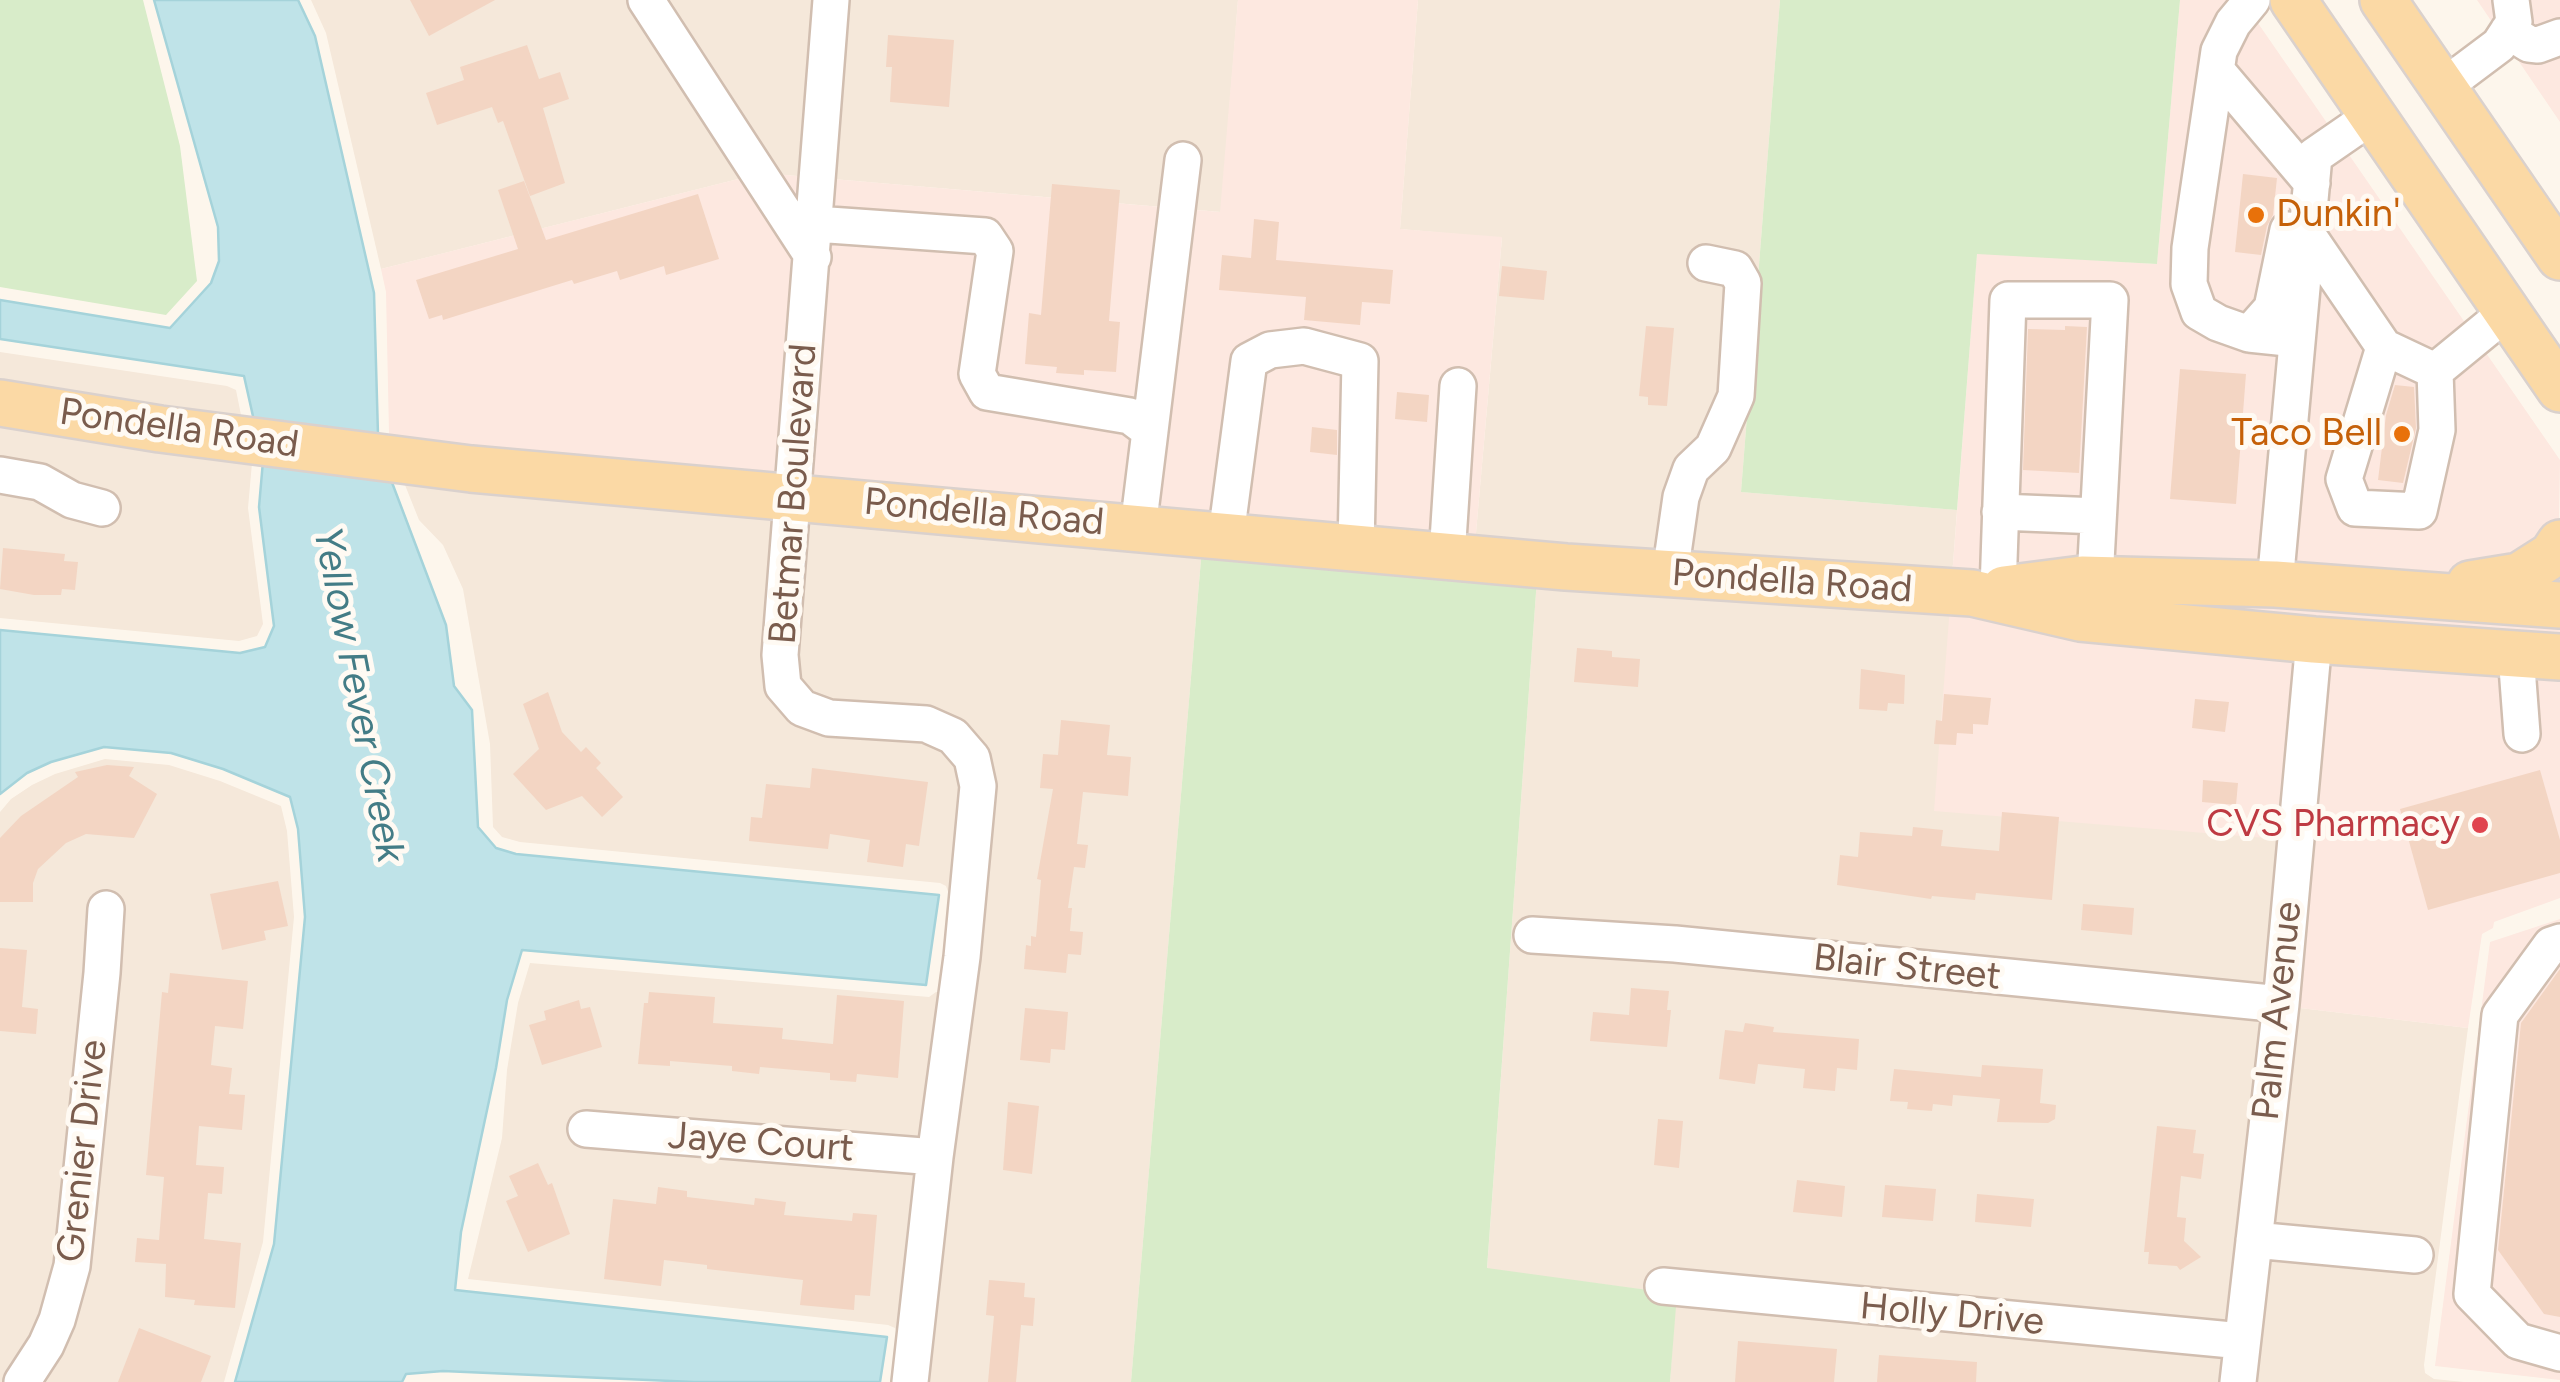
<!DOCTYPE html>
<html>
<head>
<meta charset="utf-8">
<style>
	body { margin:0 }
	canvas { display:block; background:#fdf6ec }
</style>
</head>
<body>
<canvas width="2560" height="1382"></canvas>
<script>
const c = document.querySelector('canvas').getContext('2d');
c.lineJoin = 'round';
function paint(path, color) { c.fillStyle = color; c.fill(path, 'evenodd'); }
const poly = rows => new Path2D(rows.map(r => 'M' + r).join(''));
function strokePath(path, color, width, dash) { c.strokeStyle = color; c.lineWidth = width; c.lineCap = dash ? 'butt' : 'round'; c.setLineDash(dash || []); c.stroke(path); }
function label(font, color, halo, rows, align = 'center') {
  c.font = font + ' Figtree,sans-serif'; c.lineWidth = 10; c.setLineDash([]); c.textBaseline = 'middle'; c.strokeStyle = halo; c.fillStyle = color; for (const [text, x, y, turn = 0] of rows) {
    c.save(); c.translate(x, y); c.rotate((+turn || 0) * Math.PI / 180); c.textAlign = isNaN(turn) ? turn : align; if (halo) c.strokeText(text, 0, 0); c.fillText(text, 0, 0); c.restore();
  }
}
paint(poly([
	[311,0,1238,0,1221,212,762,173,381,269,326,33],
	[1418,0,1780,0,1741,492,1957,510,1952,577,1475,544,1502,238,1400,229],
	[0,352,227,386,236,390,243,425,0,388],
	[0,418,252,463,248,508,263,624,257,636,239,641,0,618],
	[401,475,1202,548,1131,1382,892,1382,898,1335,895,1328,888,1325,468,1279,502,1138,507,1070,518,1003,530,963,929,997,936,992,943,992,951,900,946,886,940,883,520,842,502,837,493,827,490,744,463,589,443,545,419,520],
	[1537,579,1950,606,2292,840,2275,1005,2468,1028,2424,1365,2425,1373,2434,1379,2464,1382,1670,1382,1676,1294,1487,1269],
	[105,759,169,765,220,781,281,806,287,831,294,917,263,1242,224,1382,0,1382,0,812,11,799,32,785,55,774]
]), '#f5e8da');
paint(poly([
	[1238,0,1418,0,1400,229,1502,237,1475,544,392,444,389,433,386,292,381,269,762,173,1220,212],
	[2180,0,2242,0,2560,460,2559,520,2543,544,2514,562,2417,579,1952,577,1977,253,2157,264],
	[2477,0,2560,0,2560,122],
	[2082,594,2560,620,2560,643,2315,626],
	[1950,606,2560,672,2560,898,2494,922,2493,928,2482,934,2468,1028,2275,1005,2291,840,1934,811],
	[2560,919,2560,1380,2435,1366,2490,942]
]), '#fde8e0');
paint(poly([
	[0,0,143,0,180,146,197,281,166,315,0,287],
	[1780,0,2180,0,2157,264,1977,254,1957,510,1741,492],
	[1202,548,1537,579,1487,1268,1677,1294,1670,1382,1131,1382]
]), '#d8ecc9');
const water = poly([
	[154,0,298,0,315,36,374,293,378,435,388,472,446,625,454,686,472,710,478,827,496,848,516,854,939,895,926,985,522,950,507,1000,496,1068,461,1232,455,1290,887,1337,880,1382,694,1382,443,1371,406,1374,402,1382,235,1382,274,1244,305,917,298,829,290,797,223,769,171,753,104,747,51,762,27,773,0,794,0,630,240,653,265,647,274,626,259,507,263,461,244,376,0,339,0,300,170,328,211,283,219,261,218,227,154,0]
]);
paint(water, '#bfe3e8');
strokePath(water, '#a5d3da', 2.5);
paint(poly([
	[410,0,495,0,429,36],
	[888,35,954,40,949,107,890,102,892,67,886,67],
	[527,45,539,79,560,72,569,99,543,108,565,183,530,196,503,121,498,123,492,107,437,125,426,93,464,80,460,67],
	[2243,174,2277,178,2273,215,2267,226,2261,255,2235,252],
	[524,181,546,240,698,194,719,259,666,275,664,266,620,280,617,271,574,284,572,280,443,320,442,315,429,319,416,280,518,249,498,190],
	[1052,184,1120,190,1109,321,1120,322,1116,372,1084,370,1084,375,1056,373,1057,367,1025,364,1029,313,1041,315],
	[1254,219,1279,222,1276,260,1393,270,1390,304,1362,302,1360,325,1304,320,1306,297,1219,290,1222,255,1251,258],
	[1502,266,1547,271,1544,300,1499,296],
	[1646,326,1674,328,1667,406,1648,405,1648,397,1639,396],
	[2065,326,2087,327,2079,473,2023,470,2028,329,2065,330],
	[2180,369,2246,374,2236,504,2170,499],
	[2395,385,2414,387,2416,428,2403,483,2378,480,2386,415],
	[1397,392,1429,395,1427,422,1395,419],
	[1312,427,1337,430,1337,455,1310,452],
	[3,548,65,554,64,561,78,562,75,590,62,589,61,595,34,595,0,589],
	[1577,648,1612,651,1612,657,1640,659,1638,687,1574,682],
	[1861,669,1905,675,1904,704,1888,703,1887,711,1859,709],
	[548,692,562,732,581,752,586,747,601,763,596,768,623,797,602,817,582,796,546,810,513,774,539,749,523,704],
	[1944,694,1991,698,1988,725,1973,724,1973,734,1957,733,1956,745,1934,744,1936,720,1942,721],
	[2195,699,2229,702,2225,732,2192,728],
	[1061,720,1110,725,1107,755,1131,757,1128,796,1083,792,1077,844,1088,845,1085,868,1074,867,1068,908,1072,908,1070,931,1083,932,1081,955,1068,954,1066,973,1024,969,1026,945,1031,946,1031,936,1036,937,1041,880,1037,879,1053,789,1040,788,1043,754,1058,755],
	[107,765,134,767,129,776,157,794,134,838,86,834,66,843,38,869,33,883,33,902,0,902,0,838,21,816,78,777,75,772],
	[812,768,928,782,919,846,906,844,903,867,867,862,870,840,830,834,828,849,749,841,751,817,762,818,766,784,810,788],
	[2540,770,2560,840,2560,873,2428,910,2400,809],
	[2203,780,2238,783,2236,805,2202,802],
	[2002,812,2059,817,2052,900,1976,893,1975,900,1932,896,1931,899,1837,885,1840,855,1858,857,1860,832,1912,836,1913,827,1943,830,1941,846,1999,851],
	[278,881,288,926,264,931,266,940,222,950,210,894],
	[2083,904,2134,908,2132,935,2081,930],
	[0,948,27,950,22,1007,38,1009,36,1034,0,1031],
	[2560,969,2560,1317,2544,1314,2498,1250,2521,1023],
	[170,973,248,981,243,1029,215,1026,211,1065,232,1068,229,1094,245,1095,242,1130,199,1126,196,1165,224,1167,222,1194,208,1193,204,1239,241,1243,235,1308,194,1305,195,1300,165,1297,166,1264,135,1262,137,1238,159,1240,164,1177,146,1175,162,992,168,993],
	[1631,988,1669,991,1667,1010,1671,1010,1667,1047,1590,1041,1593,1012,1629,1015],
	[649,992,715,997,713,1023,783,1028,782,1039,833,1044,837,995,904,1001,898,1078,857,1074,856,1082,830,1080,830,1073,760,1067,759,1074,732,1071,732,1066,670,1061,670,1066,638,1064,644,1003,648,1003],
	[579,1000,581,1009,590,1007,602,1047,542,1065,529,1025,546,1020,544,1011],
	[1025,1008,1068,1012,1065,1050,1051,1049,1050,1063,1020,1060],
	[1745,1023,1774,1027,1773,1032,1859,1039,1857,1070,1837,1068,1835,1091,1803,1088,1805,1069,1758,1064,1755,1084,1719,1079,1725,1030,1743,1032],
	[1982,1065,2043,1069,2040,1103,2056,1105,2055,1119,2048,1123,1997,1122,2000,1099,1953,1095,1952,1106,1933,1104,1932,1111,1907,1109,1908,1102,1890,1101,1894,1069,1981,1077],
	[1008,1102,1039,1106,1032,1174,1003,1170],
	[1658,1119,1683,1121,1679,1168,1654,1165],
	[2157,1126,2196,1130,2193,1153,2204,1154,2201,1179,2181,1176,2177,1217,2186,1218,2184,1241,2201,1257,2180,1270,2177,1266,2148,1264,2149,1252,2144,1252],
	[538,1163,548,1185,552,1183,570,1234,528,1252,506,1201,518,1196,509,1176],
	[1797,1180,1845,1186,1842,1217,1793,1212],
	[1885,1185,1936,1189,1933,1221,1882,1217],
	[658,1187,687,1191,687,1197,754,1205,755,1198,786,1202,784,1215,852,1221,853,1213,877,1215,870,1296,855,1295,854,1310,800,1305,803,1280,707,1269,707,1265,664,1260,661,1286,604,1279,613,1199,656,1204],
	[1977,1194,2034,1199,2031,1227,1975,1222],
	[989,1280,1025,1283,1024,1297,1035,1298,1033,1326,1021,1325,1016,1382,988,1382,994,1316,986,1315],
	[139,1328,211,1356,201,1382,118,1382],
	[1738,1341,1837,1349,1834,1382,1735,1382],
	[1879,1355,1977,1362,1976,1382,1877,1382]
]), '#f3d5c3');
const minor = poly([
	[646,0,813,257],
	[831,0,780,655,783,686,802,708,829,718,926,724,953,736,972,758,978,786,962,957,935,1157,910,1382],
	[2252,0,2233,23,2219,51,2190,248,2189,284,2199,312,2218,323,2249,334,2297,339],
	[2508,31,2529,44,2538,45,2560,37],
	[2217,71,2312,183],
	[2443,87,2499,45,2514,22,2511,0],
	[815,224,985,236,995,251,977,374,987,392,1130,416,1150,431,1138,528],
	[2307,234,2384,347,2435,371,2507,312],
	[2249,334,2272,308,2288,230],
	[2384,347,2344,479,2355,508,2419,511,2437,430,2435,371],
	[1150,431,1183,160],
	[0,475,40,482,72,500,102,508],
	[2000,512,2098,516],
	[1226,536,1249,361,1270,350,1304,346,1360,361,1356,547],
	[1447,556,1458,386],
	[1670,574,1681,497,1691,469,1713,448,1736,396,1743,283,1735,269,1706,263],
	[2275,584,2314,156,2372,116],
	[1998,590,2008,300,2110,300,2095,580],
	[2516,654,2522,734],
	[1532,935,1675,944,2281,1004],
	[2560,942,2551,945,2500,1015,2472,1294,2518,1341,2560,1353],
	[586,1129,935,1157],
	[2254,1240,2415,1255],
	[1663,1286,2242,1341],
	[22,1382,46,1345,57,1320,72,1266,102,973,106,909],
	[2238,1382,2281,1004,2314,640]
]);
const major = poly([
	[2293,0,2560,389],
	[2383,0,2560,257],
	[0,403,160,429,471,469,1566,567,1972,593,2080,618,2314,640,2560,657],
	[2470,584,2519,576,2552,555,2560,543],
	[2004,589,2082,579,2275,584,2560,605]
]);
strokePath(minor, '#d1beb0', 40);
strokePath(major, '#dad1cd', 50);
strokePath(minor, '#fff', 35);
strokePath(major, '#fbd9a5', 45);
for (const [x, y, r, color] of [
	[2256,215,10,"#e8710a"],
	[2402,434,10,"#e8710a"],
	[2480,825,10,"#e0444e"]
]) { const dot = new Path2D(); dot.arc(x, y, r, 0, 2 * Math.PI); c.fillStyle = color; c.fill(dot); strokePath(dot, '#fffaf3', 4); }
label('38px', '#c56008', '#fffaf3', [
	["Dunkin'",2276,215],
	["Taco Bell",2382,434,"right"]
], 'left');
label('38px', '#7a5c4d', '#fffaf3', [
	["Pondella Road",179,429,8],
	["Betmar Boulevard",794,494,-86],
	["Pondella Road",984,513,5],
	["Pondella Road",1792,582,4],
	["Blair Street",1907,968,6],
	["Palm Avenue",2278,1011,-84],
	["Jaye Court",761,1143,4],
	["Grenier Drive",83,1151,-84],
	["Holly Drive",1952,1315,5]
]);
label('38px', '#be3a42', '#fffaf3', [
	["CVS Pharmacy",2460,825]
], 'right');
label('italic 40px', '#437c86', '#fffaf3', [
	["Yellow Fever Creek",358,695,79]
]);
</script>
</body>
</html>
